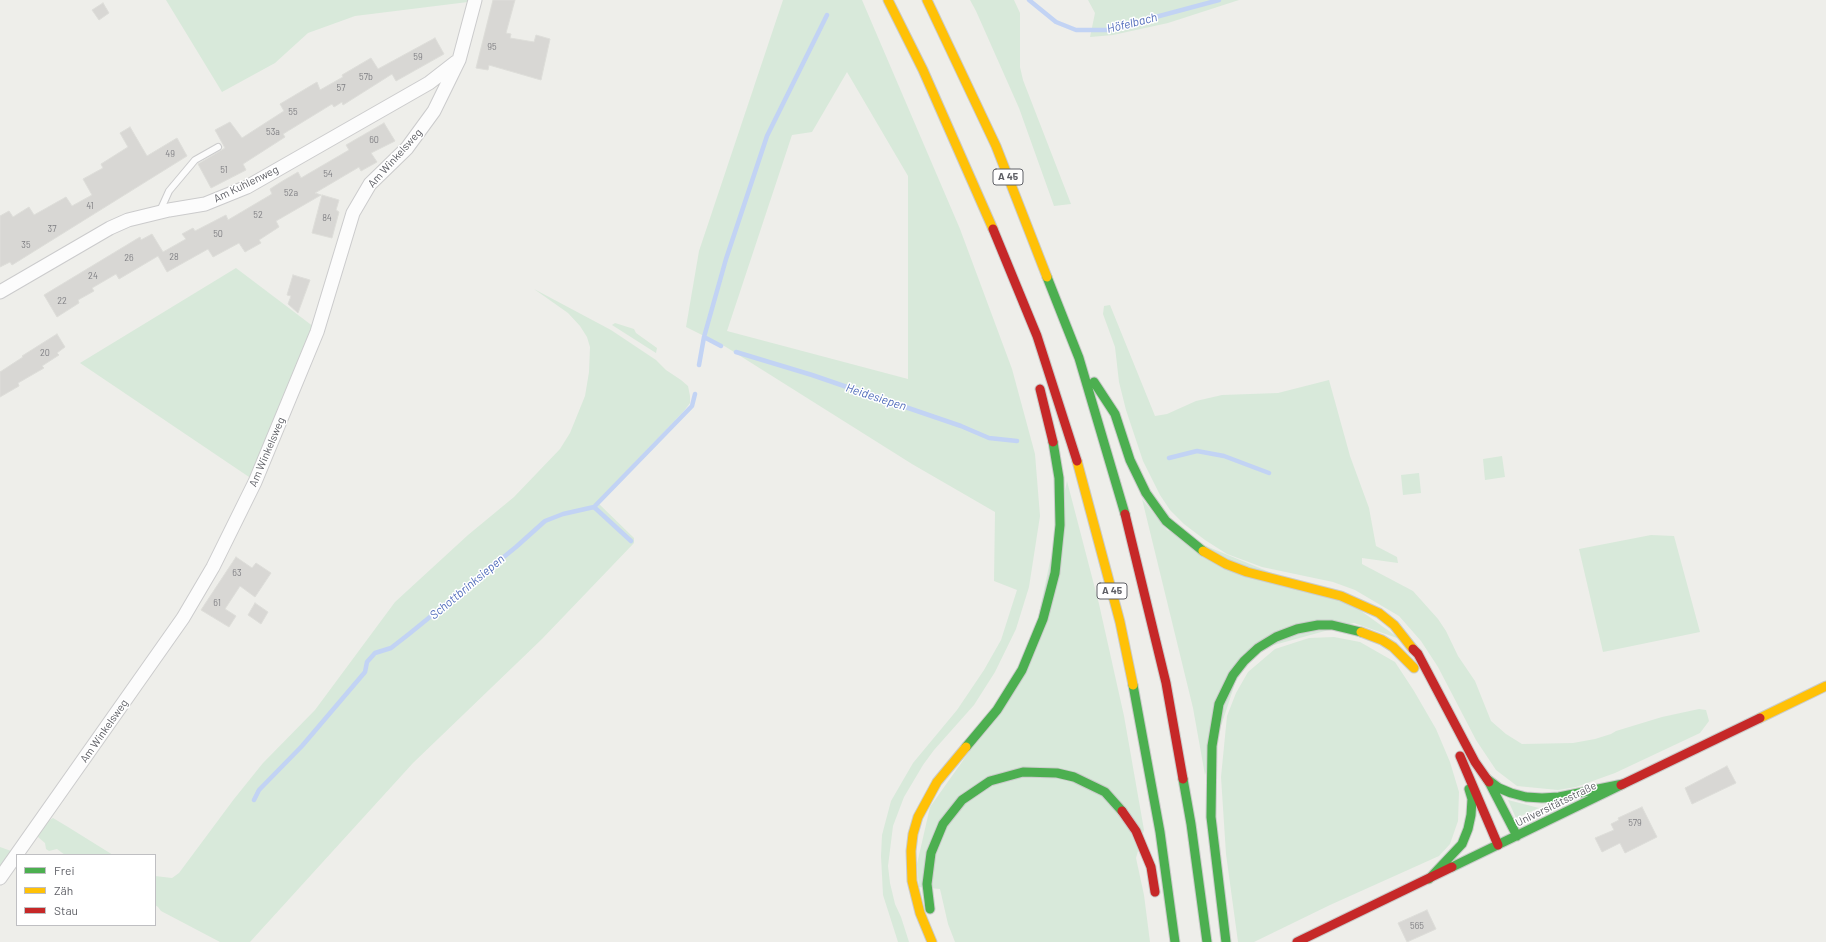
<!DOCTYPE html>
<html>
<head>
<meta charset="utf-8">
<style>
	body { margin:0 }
	#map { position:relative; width:1826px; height:942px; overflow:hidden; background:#eeeeea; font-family:Barlow,sans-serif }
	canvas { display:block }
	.legend { position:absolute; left:16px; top:854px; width:140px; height:72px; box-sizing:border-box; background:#fff; border:1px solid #bfbfc2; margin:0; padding:5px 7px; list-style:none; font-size:12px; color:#5f6066 }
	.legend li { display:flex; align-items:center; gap:8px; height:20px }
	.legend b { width:20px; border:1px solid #bfbfc2 }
</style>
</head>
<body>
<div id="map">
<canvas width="1826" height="942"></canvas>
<ul class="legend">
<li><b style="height:5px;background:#4caf50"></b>Frei</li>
<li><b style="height:5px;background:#ffc107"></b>Zäh</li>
<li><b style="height:5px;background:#c62828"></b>Stau</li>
</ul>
</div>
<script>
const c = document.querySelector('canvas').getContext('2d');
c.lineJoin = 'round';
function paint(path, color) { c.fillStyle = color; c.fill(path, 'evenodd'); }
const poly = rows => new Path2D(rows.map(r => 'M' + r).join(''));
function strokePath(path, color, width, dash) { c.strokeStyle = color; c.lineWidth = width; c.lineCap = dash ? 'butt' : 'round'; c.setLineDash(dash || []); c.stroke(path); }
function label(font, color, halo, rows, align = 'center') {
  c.font = font + ' Barlow,sans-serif'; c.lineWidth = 3; c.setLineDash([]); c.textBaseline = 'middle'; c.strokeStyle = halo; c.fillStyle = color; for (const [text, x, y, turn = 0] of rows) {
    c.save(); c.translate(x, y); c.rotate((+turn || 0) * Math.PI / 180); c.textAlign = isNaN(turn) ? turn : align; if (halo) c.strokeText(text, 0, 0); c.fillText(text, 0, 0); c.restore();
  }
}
paint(poly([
	[166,0,469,0,468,2,355,16,308,33,275,63,222,92],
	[783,0,862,0,960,229,1012,369,1035,454,1040,516,1029,587,1016,629,995,672,974,705,934,750,923,765,904,797,893,826,888,866,890,883,895,904,901,917,909,942,898,942,883,895,881,856,882,835,891,801,913,763,957,710,984,670,1001,640,1017,590,994,581,995,512,912,464,726,347,686,327,699,251],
	[847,72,908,176,908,379,727,331,792,135,812,132],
	[970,0,1014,0,1020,13,1020,67,1023,80,1071,204,1054,206,1019,108,976,11],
	[1088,0,1239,0,1168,23,1113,35,1090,37,1095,13],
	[236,268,314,327,252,479,80,363],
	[534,289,611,330,656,360,666,370,681,380,688,386,690,396,690,403,684,411,597,502,634,538,634,543,542,639,413,763,250,942,220,942,161,911,158,907,155,905,155,876,172,878,179,873,234,799,263,763,315,710,395,602,468,535,514,497,560,449,570,433,585,396,589,372,590,347,587,337,580,326,568,313],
	[1110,305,1155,416,1167,414,1196,401,1222,395,1278,393,1329,380,1350,456,1369,508,1376,546,1397,557,1398,563,1362,558,1362,564,1413,591,1438,619,1446,631,1458,656,1475,681,1491,721,1506,734,1522,744,1573,743,1595,739,1611,734,1616,731,1662,717,1699,709,1706,710,1709,721,1700,733,1615,773,1576,787,1558,790,1517,786,1496,770,1476,740,1438,667,1421,641,1399,616,1355,590,1333,582,1262,567,1227,554,1205,540,1184,524,1170,510,1160,495,1143,461,1126,410,1119,382,1115,347,1103,314,1104,306],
	[615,323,634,329,636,333,657,348,656,353,612,325],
	[1502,456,1505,477,1485,480,1483,459],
	[1419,473,1421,493,1403,495,1401,475],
	[1067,481,1099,604,1124,716,1144,830,1136,858,1144,895,1150,942,955,942,948,924,940,889,919,887,917,864,930,807,1027,670],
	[1142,499,1167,530,1357,608,1400,639,1354,623,1245,653,1205,775,1193,708],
	[1651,535,1674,536,1700,632,1603,652,1579,549],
	[1334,637,1360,642,1395,662,1414,691,1436,729,1450,762,1459,792,1458,821,1450,844,1439,856,1330,905,1254,942,1238,942,1226,854,1221,777,1227,716,1236,693,1248,672,1275,649,1309,638],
	[1508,800,1539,808,1516,818],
	[53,818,68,827,113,855,65,855,57,849,49,851,46,849,45,843,38,837,37,834,46,822],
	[0,847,14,852,0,871]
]), '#d8e9da');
strokePath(poly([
	[1029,0,1056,22,1076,30,1107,30,1219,0],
	[704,337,721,346],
	[736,352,812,375,917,411,961,426,989,438,1017,441],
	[699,365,704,337,726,259,767,136,827,15],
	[1169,458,1197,451,1224,456,1269,473],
	[594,507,631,541],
	[254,800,259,790,302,746,365,672,367,662,375,653,391,648,409,634,516,547,545,521,563,514,594,507,692,406,695,394]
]), '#c2d3f4', 4.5);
const building = poly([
	[493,0,515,0,506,33,511,34,510,38,534,42,536,35,550,39,541,80,489,65,488,70,476,68,493,0],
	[103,3,109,13,99,20,92,10,103,3],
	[435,38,444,54,396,81,392,74,343,105,342,102,334,107,332,104,283,134,285,137,243,164,246,170,211,188,198,164,225,148,215,130,230,122,242,138,284,111,280,104,317,82,320,90,343,77,342,75,371,58,378,69,435,38],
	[384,123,395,141,371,153,377,162,361,171,359,167,315,193,321,195,276,221,279,227,259,240,261,243,245,252,239,243,213,257,208,249,167,272,158,256,119,279,116,274,92,288,94,291,78,300,79,303,57,317,44,295,140,237,141,240,152,234,163,252,186,239,182,234,193,228,195,231,226,215,228,220,272,194,270,189,281,182,298,172,301,178,349,150,346,145,384,123],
	[130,127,147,156,177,138,187,156,12,265,10,262,0,267,0,216,9,211,13,217,29,207,34,215,66,197,72,206,92,195,83,179,103,168,101,164,128,147,120,133,130,127],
	[322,195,339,200,336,210,339,212,332,238,312,233,322,195],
	[293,275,310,280,298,313,288,304,291,296,287,295,293,275],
	[57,334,65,347,57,353,59,355,42,366,44,368,18,383,19,386,0,397,0,372,23,357,22,356,57,334],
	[236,557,252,568,256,563,271,573,255,597,240,586,225,609,236,616,229,627,201,610,236,557],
	[255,603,268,612,261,624,248,615,255,603],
	[1727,766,1736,783,1692,804,1685,788,1727,766],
	[1642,807,1657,837,1625,853,1620,843,1602,852,1595,838,1614,830,1611,824,1619,820,1618,818,1642,807],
	[1427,910,1436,929,1407,942,1398,923,1427,910]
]);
paint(building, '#d8d7d4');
strokePath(building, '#ddddd9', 1);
const lane = poly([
	[160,211,169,191,195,160,218,147]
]);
const street = poly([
	[0,292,110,228,128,220,169,210,205,204,247,187,429,83,456,62],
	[0,878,183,618,213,567,255,482,317,332,353,213,370,184,407,148,434,111,459,60,475,0]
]);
const fast = poly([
	[1047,277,1079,358,1125,514],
	[1094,382,1115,414,1130,460,1146,493,1166,521,1203,551],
	[1133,685,1160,832,1175,942],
	[966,747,997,710,1022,670,1043,619,1055,573,1060,525,1059,478,1053,442],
	[1183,779,1191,824,1207,942],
	[1487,779,1499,788,1511,793,1526,797,1542,798,1559,797,1623,784],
	[1489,782,1517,836],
	[1452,867,1621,785],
	[1429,879,1462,844,1468,829,1471,815,1472,799,1469,789],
	[930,909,927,884,931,853,943,824,962,800,990,781,1023,772,1057,773,1074,777,1105,792,1122,811],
	[1226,942,1211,817,1212,746,1219,704,1233,675,1244,661,1258,648,1276,637,1297,629,1318,625,1332,625,1361,632]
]);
const slow = poly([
	[888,0,923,70,993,229],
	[927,0,996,146,1047,277],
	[1077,461,1120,622,1133,685],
	[1203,551,1226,564,1247,572,1341,596,1379,613,1394,625,1413,649],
	[1361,632,1382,640,1393,647,1414,668],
	[1760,718,1826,686],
	[932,942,920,913,912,881,911,851,913,834,918,817,937,782,966,747]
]);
const jam = poly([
	[993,229,1037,336,1077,461],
	[1040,389,1053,442],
	[1125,514,1166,683,1183,779],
	[1413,649,1418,654,1475,762,1489,782],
	[1460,756,1498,845],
	[1621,785,1760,718],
	[1122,811,1136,831,1151,867,1155,892],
	[1297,942,1452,867]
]);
strokePath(lane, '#cbcbcc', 8);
strokePath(street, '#cbcbcc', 15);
strokePath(fast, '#cacbca', 11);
strokePath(slow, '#cacbca', 11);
strokePath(jam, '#cacbca', 11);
strokePath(lane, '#fcfcfc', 6);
strokePath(street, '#fcfcfc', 13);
strokePath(fast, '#4caf50', 9);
strokePath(slow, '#ffc107', 9);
strokePath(jam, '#c62828', 9);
label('9px', '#7e7e82', null, [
	["95",492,47],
	["59",418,57],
	["57b",366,77],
	["57",341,88],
	["55",293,112],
	["53a",273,132],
	["60",374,140],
	["49",170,154],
	["51",224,170],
	["54",328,174],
	["52a",291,193],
	["41",90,206],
	["52",258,215],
	["84",327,218],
	["37",52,229],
	["50",218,234],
	["35",26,245],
	["28",174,257],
	["26",129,258],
	["24",93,276],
	["22",62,301],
	["20",45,353],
	["63",237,573],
	["61",217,603],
	["579",1635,823],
	["565",1417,926]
]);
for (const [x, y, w] of [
	[1008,177,30],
	[1112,591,30]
]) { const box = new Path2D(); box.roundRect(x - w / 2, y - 8, w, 16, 3); c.fillStyle = '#fff'; c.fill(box); strokePath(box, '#5f6066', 1); }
label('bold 10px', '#5f6066', null, [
	["A 45",1008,177],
	["A 45",1112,591]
]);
label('11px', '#5f6066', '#fff', [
	["Am Winkelsweg",395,158,-48],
	["Am Kuhlenweg",246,184,-26],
	["Am Winkelsweg",267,452,-67],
	["Am Winkelsweg",104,731,-55],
	["Universitätsstraße",1556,804,-26]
]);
label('italic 12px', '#526dbb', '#fff', [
	["Höfelbach",1132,23,-14],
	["Heidesiepen",876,397,18],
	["Schottbrinksiepen",467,587,-40]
]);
</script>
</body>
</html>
